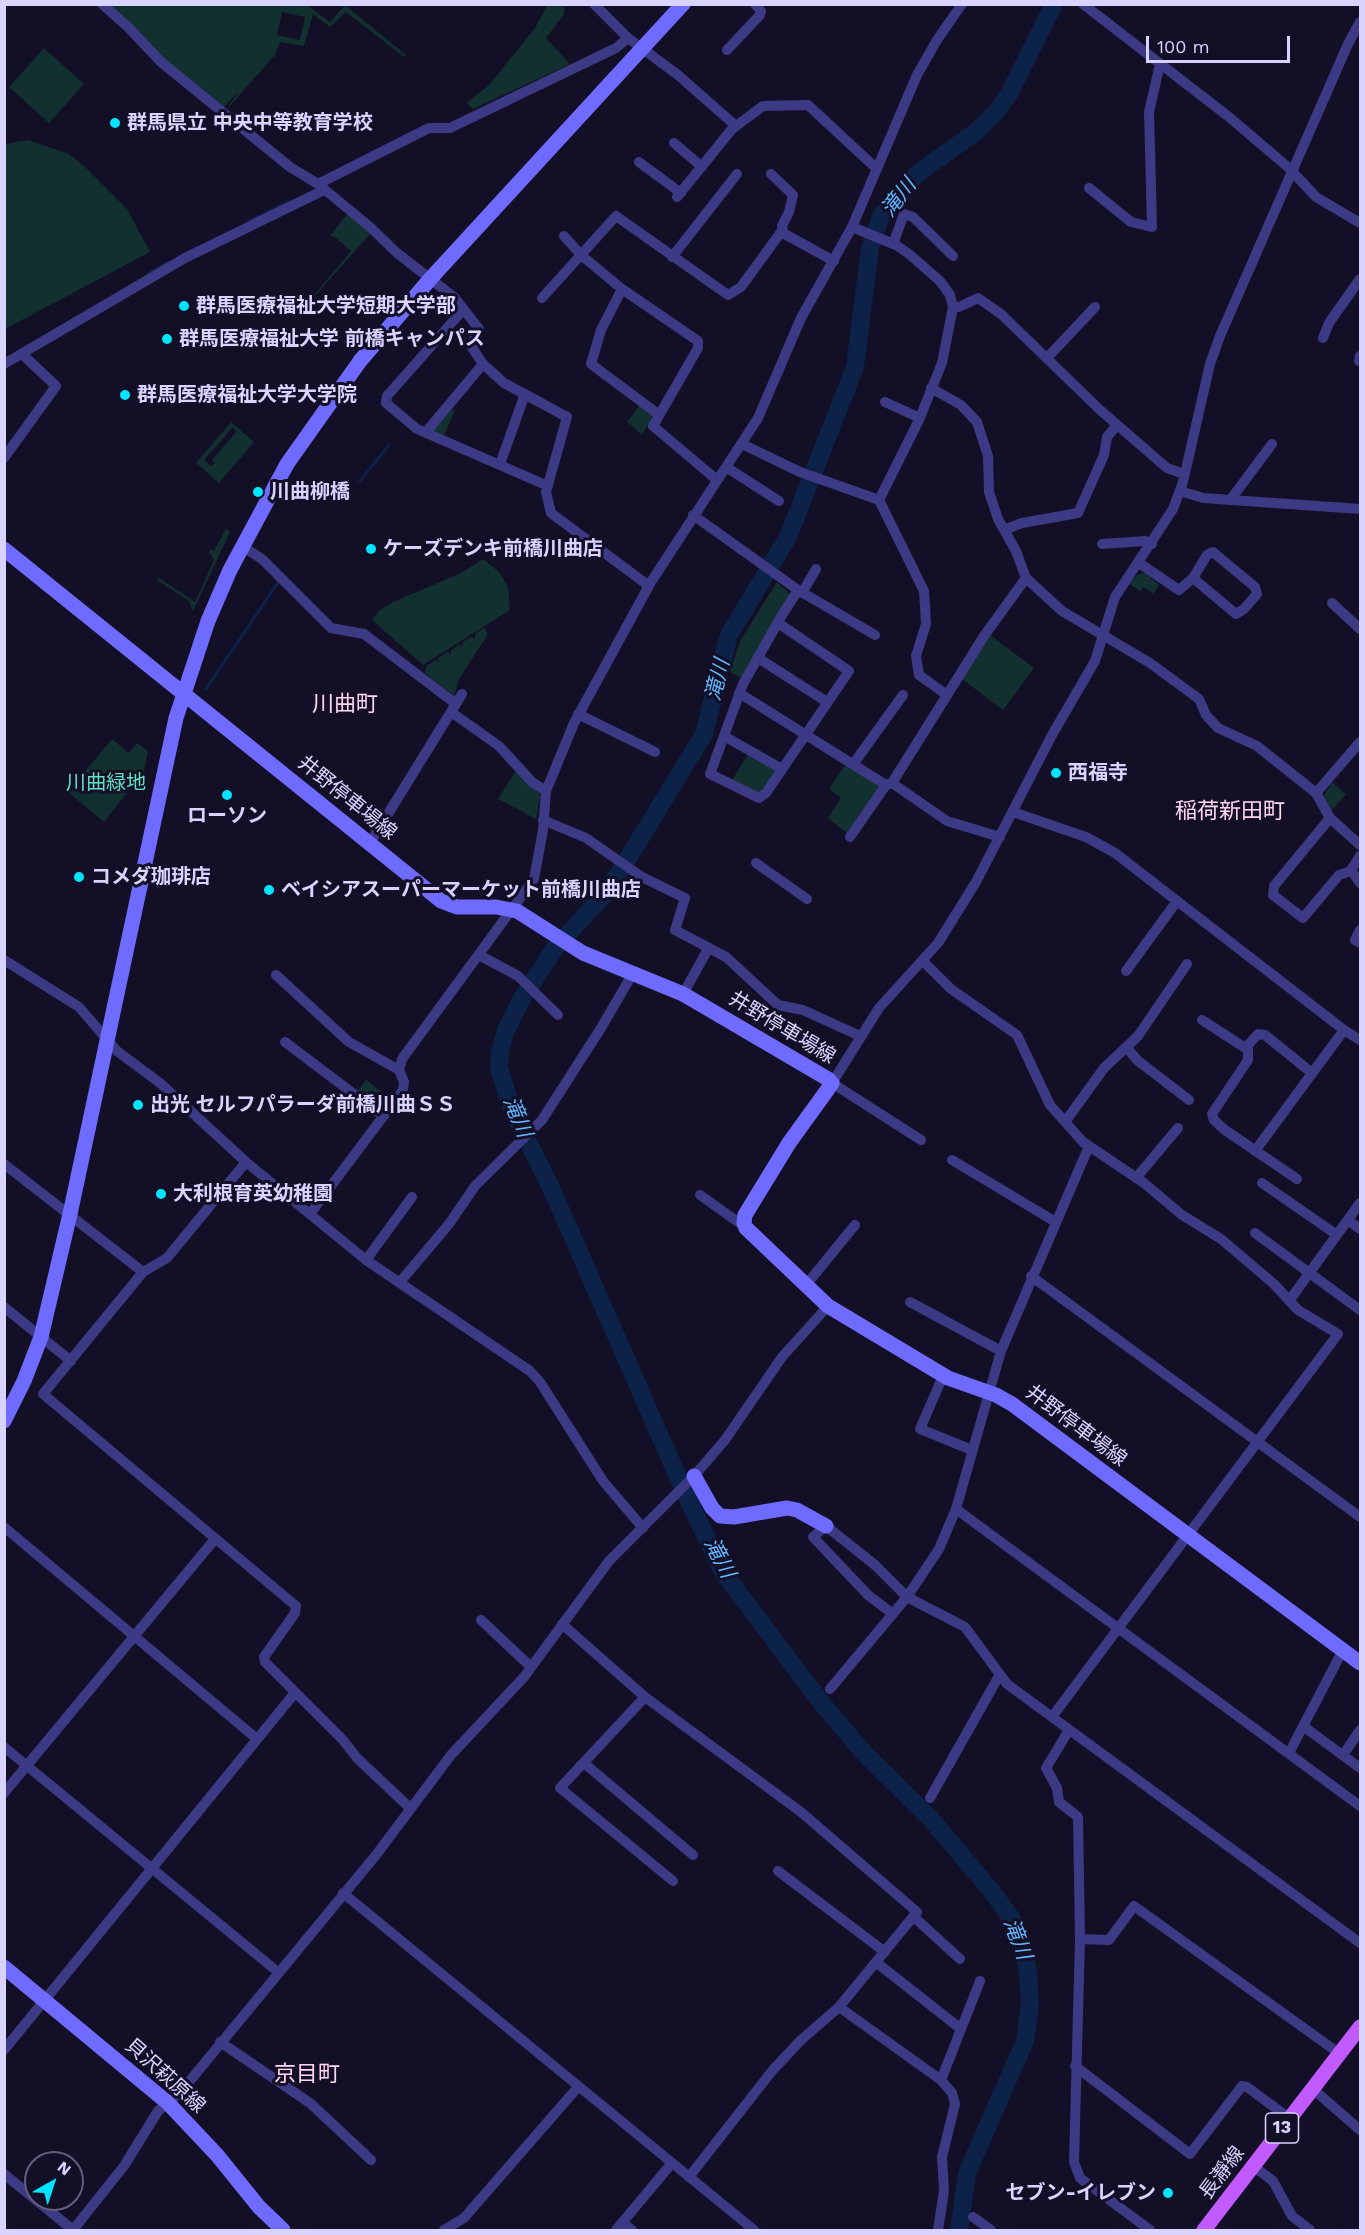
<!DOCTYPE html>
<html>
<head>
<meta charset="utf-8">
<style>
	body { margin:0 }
	#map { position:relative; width:1365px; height:2235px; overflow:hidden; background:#130f26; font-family:"Work Sans",sans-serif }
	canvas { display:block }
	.frame { position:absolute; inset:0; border:6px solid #d9d4ff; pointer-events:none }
	.north { position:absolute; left:24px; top:2151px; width:60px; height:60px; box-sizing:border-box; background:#130f26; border:2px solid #625e7d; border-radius:50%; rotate:39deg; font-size:16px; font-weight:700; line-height:24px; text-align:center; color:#d9d4ff }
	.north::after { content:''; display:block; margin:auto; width:21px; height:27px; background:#00e5ff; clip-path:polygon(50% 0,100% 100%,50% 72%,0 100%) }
	.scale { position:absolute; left:1146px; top:36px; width:144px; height:27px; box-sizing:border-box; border:3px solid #d9d4ff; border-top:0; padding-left:8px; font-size:18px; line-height:21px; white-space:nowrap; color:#d9d4ff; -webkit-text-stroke:4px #130f26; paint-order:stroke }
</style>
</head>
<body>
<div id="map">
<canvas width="1365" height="2235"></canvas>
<div class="frame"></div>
<div class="north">N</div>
<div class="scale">100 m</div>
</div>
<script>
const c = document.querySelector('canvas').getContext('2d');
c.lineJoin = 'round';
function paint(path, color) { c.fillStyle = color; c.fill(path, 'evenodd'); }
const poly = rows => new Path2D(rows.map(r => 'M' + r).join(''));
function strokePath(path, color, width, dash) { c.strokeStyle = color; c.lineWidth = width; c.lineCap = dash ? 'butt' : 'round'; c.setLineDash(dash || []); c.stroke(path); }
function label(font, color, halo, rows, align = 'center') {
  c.font = font + ' "Work Sans","Noto Sans JP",sans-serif'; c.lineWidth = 6; c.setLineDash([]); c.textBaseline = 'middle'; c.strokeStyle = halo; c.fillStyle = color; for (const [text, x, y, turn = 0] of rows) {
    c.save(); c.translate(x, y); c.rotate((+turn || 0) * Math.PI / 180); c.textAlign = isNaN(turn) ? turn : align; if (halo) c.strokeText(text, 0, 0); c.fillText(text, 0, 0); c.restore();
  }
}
paint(poly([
	[548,4,562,5,564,8,564,14,546,38,570,64,473,109,467,103,490,84,535,28],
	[109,5,307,5,330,22,345,5,406,55,404,57,346,12,330,27,313,14,304,46,280,42,275,55,226,110,239,91,223,108,163,59],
	[282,12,305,17,300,40,277,35],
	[44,48,84,84,49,123,9,87],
	[28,140,69,154,85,167,127,209,150,252,5,329,5,144],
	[348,213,371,233,288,326,351,251,335,237,330,236],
	[639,406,651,414,651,420,642,435,627,422],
	[451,410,455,410,443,438,433,433,432,429],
	[231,422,254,442,219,483,196,463],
	[233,427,237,431,212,460,215,463,211,466,204,460],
	[226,528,230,532,193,611,189,601,157,580,159,578,195,602,214,560,209,552,211,549,214,551],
	[483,559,499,572,508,587,510,610,423,665,372,620,379,611,391,603,461,573],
	[1145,573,1159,585,1153,594,1144,587,1140,591,1129,584,1138,574],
	[777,582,791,595,741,678,730,672,740,641],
	[484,628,488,634,459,679,454,696,425,673,426,666,436,660,439,663,438,658,448,652,451,655,451,651,458,645,463,646,463,642,471,637,475,639,475,634],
	[990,635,1034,668,1003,710,962,679],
	[112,739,129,753,137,743,148,751,144,771,104,822,68,792],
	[749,753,776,770,763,792,756,793,732,780],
	[847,762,881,784,847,833,828,818,841,798,829,789],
	[515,772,520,773,538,791,540,796,536,819,498,799],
	[1332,782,1346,794,1332,810,1323,797],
	[366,1080,388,1097,386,1105,378,1107,357,1092]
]), '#12302f');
strokePath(poly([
	[249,221,289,201],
	[148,274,168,262],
	[360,481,389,445],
	[206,689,279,581]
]), '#0c2248', 3);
strokePath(poly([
	[959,2230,967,2173,1025,2041,1030,2005,1028,1971,1022,1944,1012,1919,993,1893,931,1819,864,1753,820,1701,723,1572,685,1493,552,1190,512,1110,499,1068,500,1051,506,1030,521,1000,555,948,602,897,619,873,704,734,729,635,788,537,855,367,870,248,881,216,916,175,978,130,995,113,1009,94,1054,4]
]), '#0c2248', 18);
strokePath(poly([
	[102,4,128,27,161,62,290,167,318,184,370,227,397,253,455,298,479,329,471,346,483,364,504,383,567,417,546,492,551,513,649,586],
	[594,4,628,38,678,75,736,126],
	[1083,4,1229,117,1289,168,1316,197,1360,223],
	[727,50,760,15,761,11,755,4],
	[674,143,702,167],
	[639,162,681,193],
	[771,174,793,195,789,212,782,226,783,233],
	[318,184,429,128,450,128,616,48,628,38],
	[1089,188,1131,222,1152,227,1149,112,1160,64],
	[677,197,732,129,763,106,808,105,877,169],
	[852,227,896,245,909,254,940,281,950,295,953,307,942,363,919,420,879,500,924,591,926,624,916,656,919,675,947,695],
	[564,236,581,255,622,289,698,341,698,348,653,426,717,480],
	[893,244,904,214,913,217,953,256],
	[672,257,737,174],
	[622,289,601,330,591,364,658,414],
	[542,298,616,216,728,295,741,287,781,232,834,261],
	[953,307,959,307,978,298,1001,314,1099,409,1167,468,1184,474],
	[463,310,387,396,386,403,417,429,548,486],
	[1323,338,1329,323,1360,279],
	[1047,358,1095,307],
	[1359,361,1360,356],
	[4,364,185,258,324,190],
	[931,388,961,405,977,422,988,456,989,492,998,519,1016,551,1026,578,1062,611,1150,663,1199,699,1206,715,1218,728,1257,746,1316,793,1360,742],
	[885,402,920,418],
	[426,432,483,364],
	[742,444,800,472,879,500],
	[4,458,56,386,22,354],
	[500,464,525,394],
	[726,467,779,501],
	[1180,491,1203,498,1360,509],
	[1231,499,1272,444],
	[693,515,798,590,782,615,743,684,710,774,759,798,766,793,849,671,778,623],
	[1004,530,1022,523,1078,513,1104,455,1107,437,1117,425],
	[1102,544,1145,541,1152,544],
	[242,546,262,559,331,628,364,634,456,704],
	[1139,563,1179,590,1193,578,1207,555,1213,552,1255,587,1257,594,1244,609,1236,614,1193,578],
	[798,590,875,635],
	[802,593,816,569],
	[1332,603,1360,629],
	[758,658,827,702],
	[739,693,886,785,892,783,947,821,1000,837],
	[451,712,499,746,532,782,546,791],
	[578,714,655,752],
	[724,736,782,769],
	[854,763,903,695],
	[892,783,984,636,1026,578],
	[1316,793,1330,818,1360,845],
	[1013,812,1086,837,1115,853,1344,1030,1360,1040],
	[1330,818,1274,886,1273,895,1303,918,1339,875,1351,871],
	[543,820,586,838,642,877,685,898,675,930,726,957,778,1005,803,1010,860,1036],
	[850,837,886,785],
	[370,843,462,694],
	[1360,856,1351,870,1360,883],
	[756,863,807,899],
	[1360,930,1355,940,1360,943],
	[479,955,518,976,558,1015],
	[4,960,79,1007,117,1051,160,1083,246,1162,366,1260,530,1371,540,1382,603,1481,643,1528],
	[923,961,951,989,1017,1035,1050,1105,1083,1142,1144,1183,1182,1215,1221,1239,1274,1284,1298,1310,1338,1334,1052,1717],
	[1126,971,1177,901],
	[276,975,349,1042,399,1070],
	[683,994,708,949],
	[1202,1020,1247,1049],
	[285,1042,383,1116],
	[1128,1049,1137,1060,1189,1100],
	[1065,1122,1104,1068,1138,1036,1187,964],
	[921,1140,832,1083,879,1008,938,943,976,882,1052,735,1095,661,1115,597,1173,509,1183,482,1210,364,1220,336,1348,44,1360,22],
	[1255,1151,1344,1030],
	[952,1160,1054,1221],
	[246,1162,167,1258,143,1272,43,1394,296,1606,295,1613,264,1657,265,1662,343,1740,357,1758,410,1808],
	[4,1164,143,1272],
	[1136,1178,1178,1128],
	[1297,1179,1225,1130,1214,1120,1212,1114,1248,1060,1248,1045,1258,1034,1265,1035,1312,1073],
	[1262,1183,1337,1235],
	[700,1195,738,1222,744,1223],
	[310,1214,403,1090,404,1082,399,1070,402,1059,534,879,543,830,546,791,574,723,651,582,758,418,801,318,852,227,917,75,937,40,962,4],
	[1348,1220,1360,1229],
	[1255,1233,1360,1310],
	[366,1260,412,1197],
	[1031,1276,1360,1517],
	[400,1282,449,1224,475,1186,542,1120,601,1028,633,973],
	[806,1285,855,1225],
	[1289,1301,1360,1203],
	[910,1302,1001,1351],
	[4,1307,71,1361],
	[943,1376,920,1429,972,1450],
	[956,1509,1360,1806],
	[4,1527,257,1739],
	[893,1614,868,1595,813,1537,826,1526,875,1565,907,1597,965,1627,1007,1684,1360,1943],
	[481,1620,531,1667],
	[562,1624,645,1697,801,1812,917,1912,839,2007,800,2041,772,2071,689,2177],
	[830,1689,907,1597,939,1549,956,1509,1001,1351,1089,1146],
	[645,1697,560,1788,673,1881],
	[1303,1726,1360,1768],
	[1069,1730,1046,1768,1057,1788,1059,1802,1078,1817,1080,1939,1074,2162,1080,2178,1150,2230],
	[4,1747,278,1972],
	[1289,1753,1343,1650],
	[1343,1755,1360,1730],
	[584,1763,693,1855],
	[4,1793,215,1539],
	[930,1798,999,1676],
	[778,1871,885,1952],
	[343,1893,754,2230],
	[915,1918,960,1959],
	[1080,1939,1109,1940,1134,1906,1340,2054],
	[877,1963,961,2029],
	[839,2007,941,2080,952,2093,955,2104,942,2157,944,2191,938,2230],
	[220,2042,310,2103,371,2160],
	[4,2050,294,1694],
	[1075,2066,1190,2154,1242,2086,1247,2087,1289,2118],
	[941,2080,980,1981],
	[1314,2090,1360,2130],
	[1253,2166,1273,2181,1292,2216,1310,2230],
	[4,2174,73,2230],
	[973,2217,991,2230],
	[623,2223,632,2230],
	[73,2230,124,2166,158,2111,179,2094,376,1855,451,1755,524,1677,609,1561,694,1476,725,1440,782,1357,828,1306],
	[444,2230,464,2218,578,2087],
	[616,2230,672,2163]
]), '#3d3a85', 10);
strokePath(poly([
	[4,549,441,901,457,907,496,907,517,911,583,953,683,994,828,1079,832,1083,828,1089,789,1143,745,1215,744,1223,746,1228,828,1306,948,1378,996,1395,1012,1404,1360,1663],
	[4,1421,24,1381,41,1337,70,1214,176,718,208,621,230,570,287,464,360,361,431,278,683,4],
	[694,1476,712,1508,720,1516,734,1517,787,1508,797,1510,826,1526],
	[4,1967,168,2103,217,2155,259,2207,283,2230]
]), '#6f6bff', 15);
strokePath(poly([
	[1204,2230,1360,2027]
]), '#c25bff', 15);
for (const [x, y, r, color] of [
	[115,123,6,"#00e5ff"],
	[184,306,6,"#00e5ff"],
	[167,339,6,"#00e5ff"],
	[125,395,6,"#00e5ff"],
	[258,492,6,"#00e5ff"],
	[371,549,6,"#00e5ff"],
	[1056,773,6,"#00e5ff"],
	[227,795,6,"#00e5ff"],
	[79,877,6,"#00e5ff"],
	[269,890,6,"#00e5ff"],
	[138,1105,6,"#00e5ff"],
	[161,1194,6,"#00e5ff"],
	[1168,2193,6,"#00e5ff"]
]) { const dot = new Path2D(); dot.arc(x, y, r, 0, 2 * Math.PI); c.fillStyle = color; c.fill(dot); strokePath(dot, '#130f26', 2); }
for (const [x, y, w] of [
	[1282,2128,33]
]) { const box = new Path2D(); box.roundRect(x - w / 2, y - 15, w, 30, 4.5); c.fillStyle = '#130f26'; c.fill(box); strokePath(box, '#d9d4ff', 1.5); }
label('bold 18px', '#d9d4ff', null, [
	["13",1282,2128]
]);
label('bold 20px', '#d9d4ff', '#130f26', [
	["群馬県立 中央中等教育学校",127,123],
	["群馬医療福祉大学短期大学部",196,306],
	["群馬医療福祉大学 前橋キャンパス",179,339],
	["群馬医療福祉大学大学院",137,395],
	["川曲柳橋",270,492],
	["ケーズデンキ前橋川曲店",383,549],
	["西福寺",1068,773],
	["ローソン",227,816,"center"],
	["コメダ珈琲店",91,877],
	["ベイシアスーパーマーケット前橋川曲店",281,890],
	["出光 セルフパラーダ前橋川曲ＳＳ",150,1105],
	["大利根育英幼稚園",173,1194],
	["セブン-イレブン",1156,2193,"right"]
], 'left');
label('20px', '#5fe0c0', '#130f26', [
	["川曲緑地",106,783]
]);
label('20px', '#d9d4ff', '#130f26', [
	["井野停車場線",347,798,39],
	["井野停車場線",782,1028,31],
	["井野停車場線",1076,1426,37],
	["貝沢萩原線",165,2076,42],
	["長瀞線",1222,2173,-53]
]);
label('italic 21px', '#62b6ff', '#130f26', [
	["滝川",899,198,-52],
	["滝川",718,680,-76],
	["滝川",517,1117,67],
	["滝川",719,1558,62],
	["滝川",1017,1939,69]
]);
label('22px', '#ffd6f0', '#130f26', [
	["川曲町",345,705],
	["稲荷新田町",1230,812],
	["京目町",307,2075]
]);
</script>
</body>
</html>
